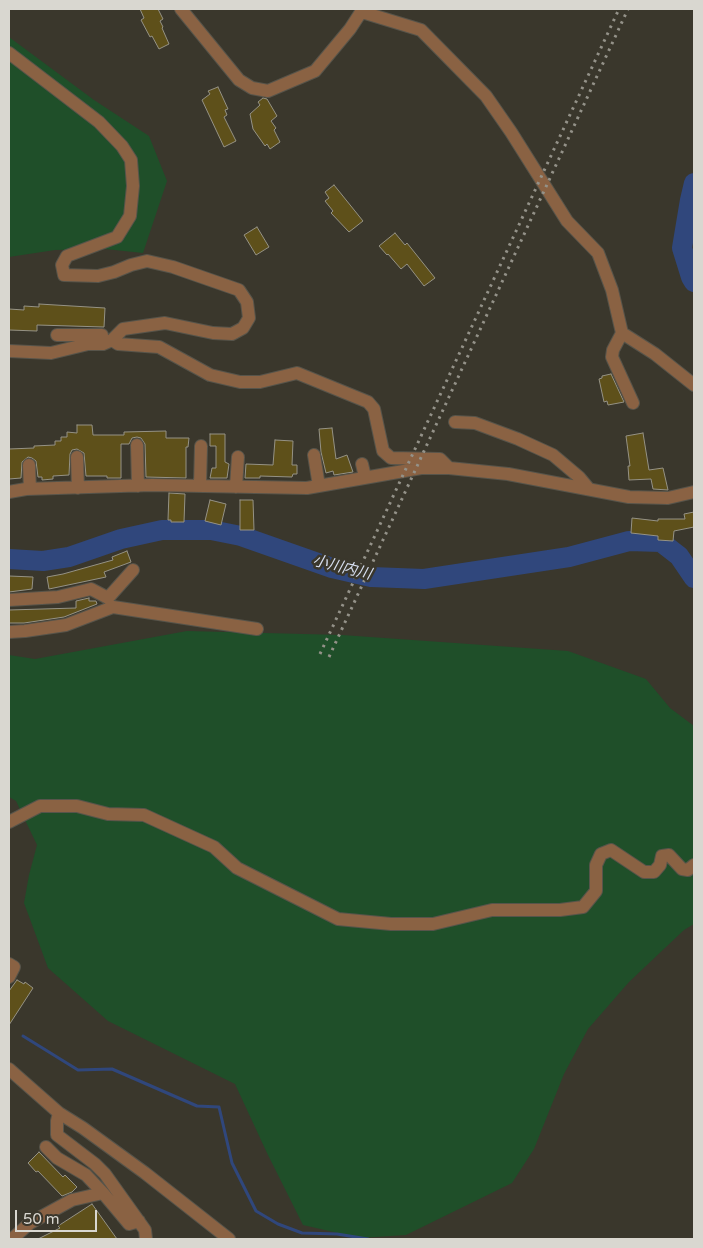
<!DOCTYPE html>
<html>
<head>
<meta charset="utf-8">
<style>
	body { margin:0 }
	#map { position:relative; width:703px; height:1248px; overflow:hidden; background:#3a372c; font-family:"Varela Round",sans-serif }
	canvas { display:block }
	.frame { position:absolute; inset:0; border:10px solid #d9d7d0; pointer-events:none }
	.scale { position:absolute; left:15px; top:1210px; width:82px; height:22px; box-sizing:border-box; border:2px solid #d9d7d0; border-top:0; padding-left:6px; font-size:15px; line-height:18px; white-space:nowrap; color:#d9d7d0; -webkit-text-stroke:4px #3a372c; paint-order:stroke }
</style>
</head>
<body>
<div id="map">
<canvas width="703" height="1248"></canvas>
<div class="frame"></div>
<div class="scale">50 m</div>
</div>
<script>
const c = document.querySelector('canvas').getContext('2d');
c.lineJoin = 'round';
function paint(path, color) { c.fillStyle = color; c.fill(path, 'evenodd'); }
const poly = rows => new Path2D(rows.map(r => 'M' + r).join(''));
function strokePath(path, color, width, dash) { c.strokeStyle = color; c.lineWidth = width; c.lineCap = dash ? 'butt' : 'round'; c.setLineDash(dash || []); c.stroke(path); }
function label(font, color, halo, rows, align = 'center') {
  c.font = font + ' "Varela Round","Noto Sans JP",sans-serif'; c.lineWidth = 5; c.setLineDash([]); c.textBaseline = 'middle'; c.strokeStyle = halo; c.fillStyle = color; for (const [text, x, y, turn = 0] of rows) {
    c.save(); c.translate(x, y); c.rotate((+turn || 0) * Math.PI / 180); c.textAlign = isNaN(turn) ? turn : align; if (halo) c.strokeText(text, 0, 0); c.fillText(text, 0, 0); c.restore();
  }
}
paint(poly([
	[9,37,94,100,149,136,167,181,143,253,105,249,55,250,9,257],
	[187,631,342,635,568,651,646,679,670,708,694,726,694,924,684,930,629,982,588,1029,564,1074,534,1149,512,1183,406,1235,360,1238,303,1225,267,1153,235,1084,108,1021,48,968,24,903,29,875,37,845,16,801,9,797,9,655,35,659]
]), '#1f4f29');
strokePath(poly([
	[23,1036,78,1070,112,1069,197,1106,219,1107,232,1163,256,1211,278,1224,302,1233,337,1234,368,1239]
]), '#30477c', 3);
strokePath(poly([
	[694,183,690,200,682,248,691,277,694,282],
	[9,559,43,561,69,557,121,539,162,530,211,530,241,536,332,568,371,577,424,579,569,557,629,541,661,542,679,556,694,578]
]), '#30477c', 20);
const building = poly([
	[140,9,158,9,163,19,160,21,163,27,162,28,169,44,159,49,152,36,150,37,141,20,144,18,140,9],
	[218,87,228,109,225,110,227,115,224,117,236,141,224,147,202,100,210,94,208,91,218,87],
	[263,98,267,99,277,116,271,121,276,128,274,130,280,142,270,149,267,144,265,146,253,129,250,114,260,105,258,102,263,98],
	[334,185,363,221,349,232,331,213,333,211,325,201,329,198,325,192,334,185],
	[257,227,269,247,256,255,244,235,257,227],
	[395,233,405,245,407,243,435,278,424,286,407,264,401,269,388,254,387,255,379,246,395,233],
	[39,304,105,308,104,327,37,325,37,331,9,330,9,309,24,310,24,306,39,307,39,304],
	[611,374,624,402,608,405,607,401,604,402,599,379,602,378,602,376,611,374],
	[77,425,92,425,93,435,124,435,124,432,166,431,166,438,189,438,188,447,186,447,186,478,146,477,145,444,141,438,137,437,132,438,129,444,121,444,121,478,107,478,107,476,86,476,84,453,77,449,72,450,70,454,69,475,53,476,53,479,42,480,42,477,38,477,36,461,32,458,28,457,22,462,21,478,9,479,9,449,34,448,34,446,55,445,55,441,61,441,61,437,67,437,67,432,77,433,77,425],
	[332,428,336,459,347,455,353,472,334,475,333,471,326,473,321,452,319,429,332,428],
	[643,433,649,470,663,468,668,490,653,489,651,479,629,480,628,466,630,466,626,436,643,433],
	[210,434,225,434,225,462,229,464,227,478,210,478,212,468,216,468,216,446,210,446,210,434],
	[275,440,293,441,292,465,297,465,297,474,293,474,292,477,260,476,260,478,245,478,246,464,273,465,275,440],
	[169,493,185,494,184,522,171,522,171,520,168,520,169,493],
	[210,500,226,504,221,525,205,521,210,500],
	[240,500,253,500,254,530,240,530,240,500],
	[694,512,694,527,674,531,673,541,658,540,658,536,631,533,632,518,658,521,658,519,685,519,684,514,694,512],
	[127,551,131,562,104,572,106,577,49,589,47,577,63,574,113,560,112,557,127,551],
	[9,576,33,577,32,589,9,592,9,576],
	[89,598,89,601,96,601,97,604,64,617,24,623,9,623,9,610,76,608,76,601,89,598],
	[17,980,24,984,25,982,33,988,9,1025,9,991,17,980],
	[39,1152,63,1177,65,1175,77,1187,72,1192,62,1196,38,1171,36,1172,28,1163,39,1152],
	[92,1204,117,1239,38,1239,60,1228,58,1226,92,1204]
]);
paint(building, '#5e501a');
strokePath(building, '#959285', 1);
const street = poly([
	[181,9,239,80,252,88,268,91,315,71,350,29,363,9],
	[362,12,421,30,486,96,511,132,567,221,598,253,612,290,622,333,655,354,694,385],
	[9,53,99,122,122,146,131,160,133,186,130,216,117,237,67,256,62,265,64,275,98,276,114,272,131,265,147,261,173,267,239,290,247,302,249,318,243,328,232,334,213,333,165,323,123,329,112,340,103,344,88,344,51,353,9,351],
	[622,333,613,350,612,357,633,403],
	[57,335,102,335],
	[112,340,118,344,159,347,210,375,240,382,260,382,297,373,368,402,374,409,383,451,391,458,440,459,449,468],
	[455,422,475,423,518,439,553,455,579,477,589,489],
	[137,445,138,486],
	[314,455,319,486],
	[77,457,78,488],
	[362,464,365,477],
	[29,465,30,489],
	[200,486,201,446],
	[236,487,238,457],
	[9,492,26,489,152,485,307,488,421,468,449,468,508,474,629,497,668,498,694,492],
	[9,600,58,597,91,589,108,598,133,570],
	[9,632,25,631,66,625,113,607,257,629],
	[9,822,40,806,77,806,108,814,144,815,214,847,237,868,338,919,391,924,433,924,492,910,560,910,583,907,596,891,596,865,601,854,611,850,644,872,654,872,660,865,662,856,669,855,682,869,688,870,694,865],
	[9,964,14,967,9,977],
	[9,1069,59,1113,83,1128,145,1173,229,1239],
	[59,1113,57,1121,57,1135,95,1164,105,1174,145,1230,146,1239],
	[46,1147,57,1158,86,1175,103,1193],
	[12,1239,30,1223,72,1200,103,1193,129,1224,139,1221]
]);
strokePath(street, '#57544a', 14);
strokePath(street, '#8a6243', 12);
strokePath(poly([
	[320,654,619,9],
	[329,657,628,9]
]), '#949289', 3, [2.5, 5]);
label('italic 15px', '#d6deef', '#3a372c', [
	["小川内川",342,568,14]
]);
</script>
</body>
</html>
